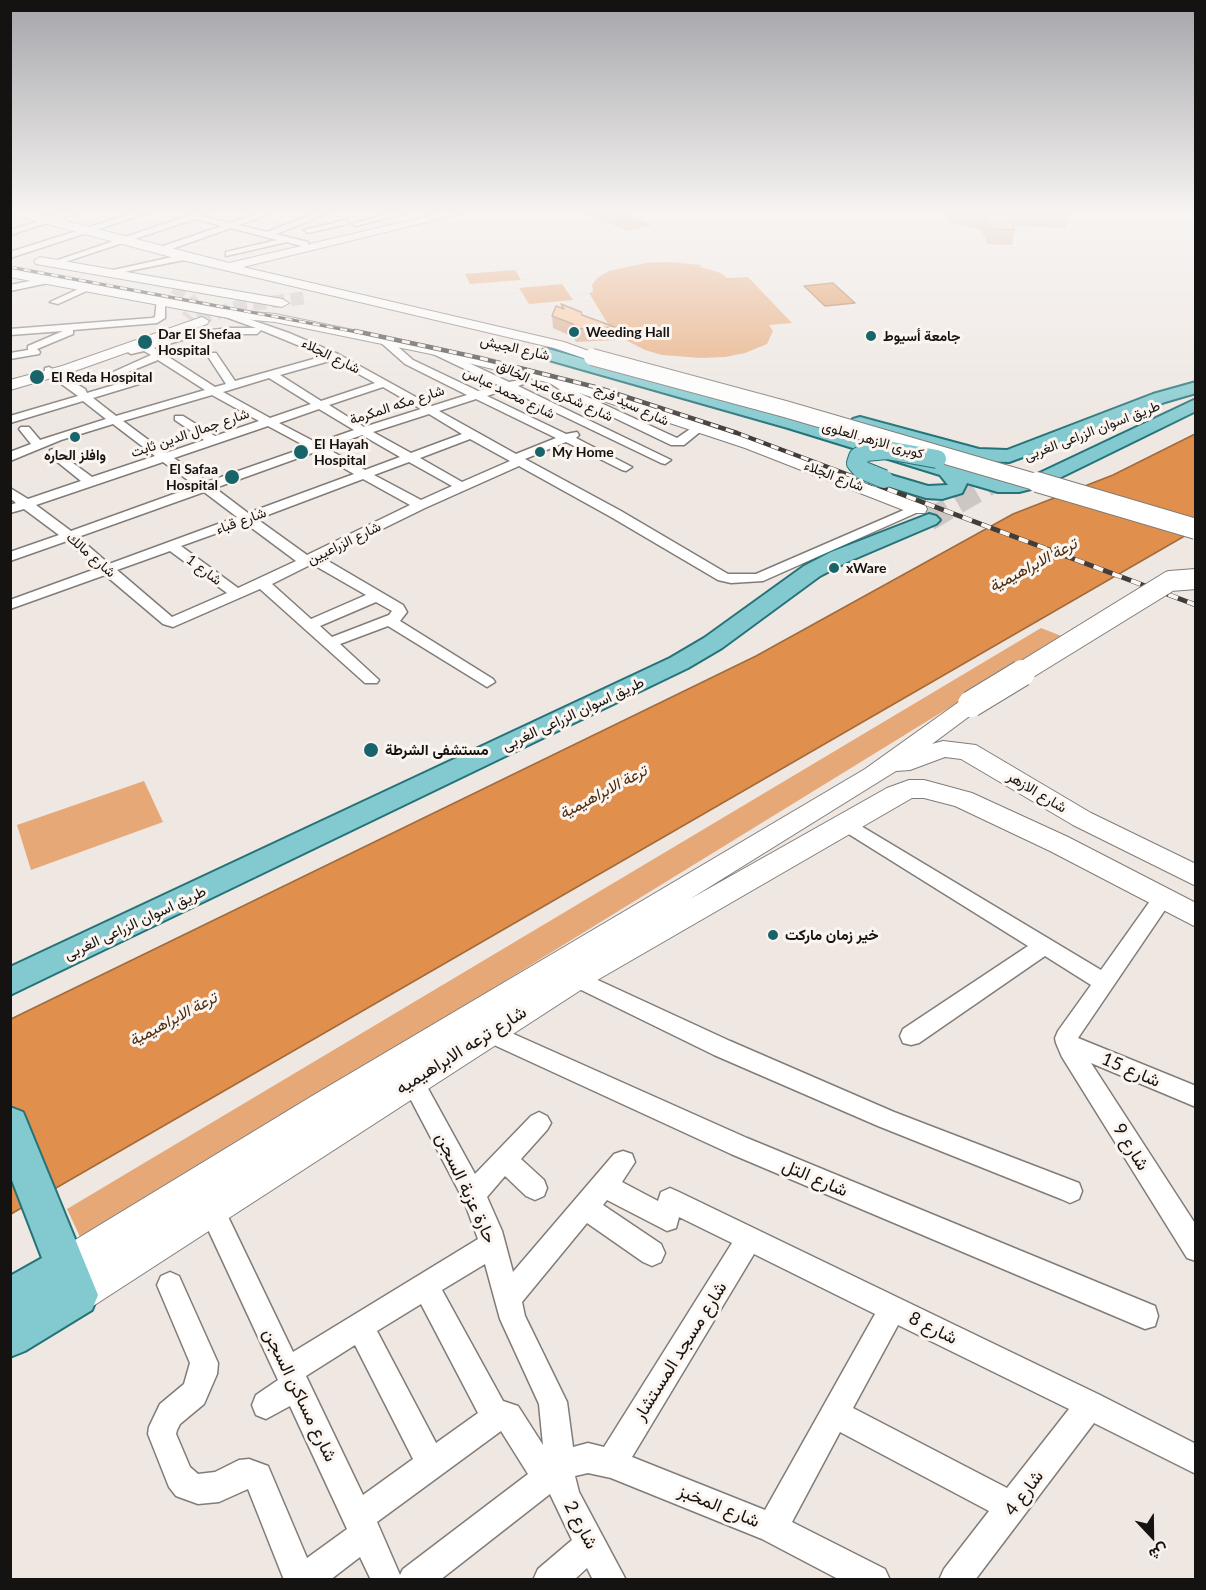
<!DOCTYPE html>
<html>
<head>
<meta charset="utf-8">
<style>
	body { margin:0 }
	#map { position:relative; width:1206px; height:1590px; overflow:hidden; background:#eee7e2; font-family:Lato,Vazirmatn,sans-serif }
	canvas { display:block }
	.frame { position:absolute; inset:0; border:12px solid #151311; pointer-events:none }
	.north { position:absolute; left:1122px; top:1506px; width:60px; height:60px; -webkit-text-stroke:4px #fbf4ef; paint-order:stroke; rotate:158deg; font-size:16px; font-weight:700; line-height:24px; text-align:center; color:#151311 }
	.north::after { content:''; display:block; margin:auto; width:21px; height:27px; background:#151311; clip-path:polygon(50% 0,100% 100%,50% 72%,0 100%) }
</style>
</head>
<body>
<div id="map">
<canvas width="1206" height="1590"></canvas>
<div class="frame"></div>
<div class="north">ش</div>
</div>
<script>
const c = document.querySelector('canvas').getContext('2d');
c.lineJoin = 'round';
function paint(path, color) { c.fillStyle = color; c.fill(path, 'evenodd'); }
const poly = rows => new Path2D(rows.map(r => 'M' + r).join(''));
function strokePath(path, color, width, dash) { c.strokeStyle = color; c.lineWidth = width; c.lineCap = dash ? 'butt' : 'round'; c.setLineDash(dash || []); c.stroke(path); }
function label(font, color, halo, rows, align = 'center') {
  c.font = font + ' Lato,Vazirmatn,sans-serif'; c.lineWidth = 6; c.setLineDash([]); c.textBaseline = 'middle'; c.strokeStyle = halo; c.fillStyle = color; for (const [text, x, y, turn = 0] of rows) {
    c.save(); c.translate(x, y); c.rotate((+turn || 0) * Math.PI / 180); c.textAlign = isNaN(turn) ? turn : align; if (halo) c.strokeText(text, 0, 0); c.fillText(text, 0, 0); c.restore();
  }
}
paint(poly([
	[590,211,618,211,652,225,627,231,582,213],
	[668,262,701,265,700,267,721,273,727,278,748,277,792,323,769,325,773,331,767,344,745,353,725,357,701,358,662,355,645,350,614,334,589,293,593,292,592,285,597,278,609,271,645,263],
	[515,270,521,280,470,284,465,274],
	[562,284,573,300,529,304,519,288],
	[1041,628,1064,637,82,1241,67,1209],
	[144,781,163,822,31,870,17,825]
]), '#e7a878');
const water = poly([
	[833,283,855,303,825,306,804,286,833,283],
	[1195,434,1195,530,11,1214,11,1019,756,656,1013,514,1113,475,1195,434]
]);
paint(water, '#e08f4c');
strokePath(water, '#a36a3a', 1.5);
strokePath(poly([
	[174,287,187,294,193,303,191,313,187,318],
	[198,319,240,306,304,298]
]), '#cdc7c3', 13, [13, 6]);
strokePath(poly([
	[991,484,999,479]
]), '#cdc7c3', 18, [18, 9]);
strokePath(poly([
	[929,520,993,482]
]), '#cdc7c3', 22, [22, 11]);
const street = poly([
	[70,211,84,211,10,235,10,230,70,211],
	[140,211,154,211,10,258,10,252,140,211],
	[202,211,215,211,203,216,230,223,263,211,276,211,239,225,267,232,321,211,334,211,276,234,308,242,308,246,305,247,287,242,226,256,226,252,277,240,231,228,163,252,157,252,157,248,222,226,195,219,56,265,49,263,202,211],
	[399,211,415,211,356,226,352,224,399,211],
	[345,220,348,220,348,224,308,233,304,230,345,220],
	[186,254,189,255,189,259,109,275,104,272,186,254],
	[50,277,55,280,53,282,10,291,10,285,50,277],
	[85,286,93,288,58,304,50,302,85,286],
	[157,300,165,302,165,318,157,323,73,330,73,334,37,349,40,352,39,354,10,359,10,353,28,350,28,346,63,331,10,335,10,329,152,318,155,317,157,300],
	[223,310,289,333,338,354,432,406,467,395,405,364,379,341,379,337,387,337,413,360,478,391,498,385,429,352,429,348,437,348,509,382,526,379,526,383,518,386,671,460,665,464,661,463,507,389,487,396,566,434,577,432,579,435,576,438,632,467,626,471,622,470,566,442,525,459,621,511,728,574,756,574,913,506,918,505,925,509,763,581,731,583,718,580,611,517,519,466,425,508,323,558,403,605,407,612,400,621,493,679,495,682,487,687,388,626,340,644,379,680,377,683,365,683,260,589,173,627,163,624,105,575,10,609,10,600,98,568,67,541,10,561,10,552,59,535,24,509,10,513,10,505,16,503,10,498,10,488,28,499,81,481,50,456,50,450,54,449,92,477,155,456,113,424,61,440,10,461,10,452,31,444,19,429,21,427,29,427,40,440,106,419,83,401,10,423,10,416,78,396,45,372,45,368,49,367,85,389,87,393,131,380,139,380,139,384,93,398,116,416,205,390,158,360,111,379,103,379,102,377,151,355,144,351,131,354,126,351,140,344,185,333,230,328,256,328,220,315,218,313,223,310],
	[261,330,324,356,235,381,216,353,208,353,207,355,226,384,215,387,167,356,171,353,170,351,160,352,154,348,186,339,230,334,257,334,261,330],
	[333,360,375,383,321,401,280,375,333,360],
	[269,378,311,404,270,418,223,392,269,378],
	[383,387,421,409,364,427,329,405,383,387],
	[212,395,259,421,215,436,183,416,175,416,175,420,204,440,166,453,123,421,212,395],
	[476,399,556,438,516,454,439,411,476,399],
	[319,409,354,430,317,443,279,423,319,409],
	[429,414,462,434,411,453,373,432,429,414],
	[268,426,307,447,207,482,174,458,268,426],
	[362,435,400,457,365,470,326,448,362,435],
	[470,439,510,461,462,482,420,458,470,439],
	[315,452,354,474,248,513,215,488,315,452],
	[163,462,196,486,71,531,36,505,163,462],
	[409,462,452,486,421,500,374,475,409,462],
	[363,479,410,505,307,555,257,519,363,479],
	[204,492,237,517,109,564,78,537,204,492],
	[245,523,296,561,238,588,181,546,245,523],
	[170,551,227,593,172,617,117,570,170,551],
	[312,564,366,595,311,619,272,584,312,564],
	[376,602,392,611,389,615,332,637,320,626,376,602],
	[551,376,579,393,677,438,696,425,704,425,706,427,684,445,671,445,571,397,547,381,547,377,551,376],
	[846,817,1101,970,1155,894,1162,892,1169,894,1172,899,1169,904,1078,1038,1196,1086,1196,1107,1091,1063,1196,1225,1196,1261,1187,1258,1062,1057,1056,1043,1055,1038,1058,1031,1091,985,1045,956,919,1043,911,1045,903,1043,900,1036,903,1029,1028,946,839,828,837,823,839,818,846,817],
	[576,970,730,1041,894,1112,1079,1183,1082,1191,1079,1199,1070,1203,1061,1199,878,1126,714,1055,569,984,565,978,569,972,576,970],
	[489,1023,747,1138,1155,1306,1158,1316,1155,1326,1145,1329,731,1154,481,1039,478,1032,481,1025,489,1023],
	[412,1071,420,1074,475,1174,531,1116,539,1112,547,1116,551,1123,547,1130,521,1159,544,1180,547,1188,544,1196,535,1200,526,1196,505,1176,487,1197,502,1231,513,1272,614,1154,623,1151,632,1154,635,1162,622,1182,658,1201,661,1192,670,1188,679,1192,1100,1395,1196,1444,1196,1474,1094,1423,975,1580,939,1580,944,1569,989,1511,840,1432,792,1522,885,1569,890,1580,840,1580,762,1539,611,1478,588,1473,575,1476,579,1492,626,1580,593,1580,587,1568,574,1580,533,1580,538,1569,572,1540,550,1494,440,1580,371,1580,360,1557,330,1580,284,1580,248,1489,219,1502,198,1504,176,1496,169,1487,148,1434,149,1427,160,1404,184,1384,190,1363,157,1285,161,1276,170,1272,179,1276,218,1363,217,1374,204,1404,180,1424,177,1430,176,1434,190,1467,198,1474,215,1472,239,1460,249,1459,268,1466,307,1558,347,1529,290,1406,266,1419,256,1415,252,1405,256,1395,278,1380,199,1210,203,1202,212,1198,221,1202,293,1352,478,1239,464,1201,401,1081,404,1074,412,1071],
	[607,1200,667,1231,676,1228,679,1217,732,1243,604,1447,588,1443,573,1447,567,1402,525,1316,522,1302,587,1223,643,1262,652,1266,661,1262,665,1253,661,1244,603,1205,607,1200],
	[754,1254,875,1314,765,1510,632,1457,754,1254],
	[485,1264,500,1319,539,1404,543,1445,518,1406,503,1401,442,1290,485,1264],
	[421,1304,478,1413,436,1443,377,1331,421,1304],
	[898,1325,1069,1409,1007,1488,853,1408,898,1325],
	[355,1345,413,1459,363,1495,306,1376,355,1345],
	[501,1431,528,1474,403,1569,400,1575,377,1522,501,1431]
]);
const secondary = poly([
	[10,211,28,211,229,263,450,211,472,211,243,267,564,342,597,354,599,357,592,361,554,348,182,260,10,214,10,211],
	[40,257,282,299,289,303,282,307,36,264,34,261,40,257],
	[10,269,223,309,275,314,431,346,556,376,757,440,925,505,927,509,925,513,911,513,745,448,546,382,431,354,275,322,223,317,10,277,10,269],
	[202,317,209,321,207,324,72,372,10,390,10,380,62,366,202,317],
	[971,697,979,699,983,704,979,709,932,744,943,741,976,745,1091,813,1196,864,1196,886,1073,825,961,759,945,757,910,770,896,771,690,899,887,788,909,780,924,780,972,793,1068,837,1196,903,1196,927,1050,851,955,806,924,798,912,798,587,986,90,1308,77,1314,64,1308,58,1295,63,1284,52,1280,47,1267,52,1254,312,1096,865,769,963,699,971,697]
]);
const primary = poly([
	[548,349,802,420,999,480,1029,478,1196,399,1196,411,1043,486,1019,492,998,492,967,483,962,493,942,499,926,498,877,483,874,479,877,475,884,473,928,486,948,485,940,475,788,428,542,358,540,354,542,350,548,349],
	[1196,382,1196,393,1165,402,1106,427,1009,462,978,461,853,427,851,423,853,419,860,417,979,449,1007,450,1153,394,1196,382],
	[929,514,936,516,940,520,936,524,847,562,820,576,722,648,688,668,10,995,10,967,670,658,704,638,804,566,831,552,929,514],
	[10,1107,23,1112,98,1295,92,1310,25,1351,10,1357,10,1276,42,1258,10,1175,10,1107]
]);
strokePath(street, '#827c78', 3);
strokePath(secondary, '#827c78', 2);
strokePath(primary, '#257378', 4);
paint(street, '#fff');
paint(secondary, '#fff');
paint(primary, '#82cad0');
const railFar2 = poly([
	[10,267,362,333]
]);
const railFar1 = poly([
	[355,331,480,358,599,388,737,433,873,484]
]);
const rail = poly([
	[869,482,1196,605]
]);
strokePath(railFar2, '#403d3b', 3);
strokePath(railFar1, '#403d3b', 4.5);
strokePath(rail, '#403d3b', 5);
strokePath(railFar2, '#fbf4ef', 2, [7]);
strokePath(railFar1, '#fbf4ef', 3, [8]);
strokePath(rail, '#fbf4ef', 4, [10]);
const secondaryBridgeFar2 = poly([
	[592,357,785,409,1042,484]
]);
const secondaryBridgeFar1 = poly([
	[1037,482,1196,529],
	[1019,674,1170,581,1196,579]
]);
const secondaryBridge = poly([
	[971,704,1022,673]
]);
const primaryBridge = poly([
	[884,479,862,470,856,463,858,457,866,452,887,450,937,459]
]);
strokePath(secondaryBridgeFar2, '#827c78', 18, []);
strokePath(secondaryBridgeFar1, '#827c78', 22, []);
strokePath(secondaryBridge, '#827c78', 28, []);
strokePath(primaryBridge, '#257378', 20, []);
strokePath(secondaryBridgeFar2, '#fff', 16);
strokePath(secondaryBridgeFar1, '#fff', 20);
strokePath(secondaryBridge, '#fff', 26);
strokePath(primaryBridge, '#82cad0', 18);
paint(poly([
	[943,211,1071,211,1066,228,1014,226,1015,230,1012,245,988,244,980,229,952,224],
	[561,304,582,315,615,327,615,340,576,342,573,337,553,328,552,316,561,308]
]), '#d8ac8b');
const building = poly([
	[966,211,1007,211,1015,230,991,229,984,215,966,211],
	[1009,211,1069,211,1070,213,1009,211],
	[561,304,581,312,582,315,615,327,576,329,573,324,552,316,556,306,564,309,561,304]
]);
paint(building, '#fbc8a2');
strokePath(building, '#b08c71', 1.5);
const sky = c.createLinearGradient(0, 0, 0, 434);
sky.addColorStop(0, '#a5a5aa');
sky.addColorStop(0.49, '#f7f4f2');
sky.addColorStop(1, '#f7f4f200');
c.fillStyle = sky;
c.fillRect(0, 0, 1206, 434);
for (const [x, y, r, color] of [
	[574,332,6,"#17656b"],
	[871,336,6,"#17656b"],
	[145,342,8,"#17656b"],
	[37,377,8,"#17656b"],
	[75,437,6,"#17656b"],
	[301,452,8,"#17656b"],
	[540,452,6,"#17656b"],
	[232,477,8,"#17656b"],
	[834,568,6,"#17656b"],
	[371,750,8,"#17656b"],
	[773,935,6,"#17656b"]
]) { const dot = new Path2D(); dot.arc(x, y, r, 0, 2 * Math.PI); c.fillStyle = color; c.fill(dot); strokePath(dot, '#fbf4ef', 2); }
label('bold 14px', '#151311', '#fbf4ef', [
	["Weeding Hall",586,332],
	["Dar El Shefaa",158,334],
	["Hospital",158,350],
	["جامعة أسيوط",883,336],
	["El Reda Hospital",51,377],
	["El Hayah",314,444],
	["Hospital",314,460],
	["My Home",552,452],
	["وافلز الحاره",75,455,"center"],
	["El Safaa",218,469,"right"],
	["Hospital",218,485,"right"],
	["xWare",846,568]
], 'left');
label('14px', '#151311', '#fbf4ef', [
	["شارع الجيش",515,348,13],
	["شارع الجلاء",331,356,26],
	["شارع شكرى عبد الخالق",555,391,25],
	["شارع محمد عباس",509,393,26],
	["شارع مكه المكرمة",397,405,-18],
	["شارع سيد فرج",632,405,25],
	["طريق اسوان الزراعى الغربى",1092,431,-21],
	["شارع جمال الدين ثابت",190,433,-19],
	["كوبرى الازهر العلوى",873,440,16],
	["شارع الجلاء",834,476,21],
	["شارع قباء",241,521,-20],
	["شارع الزراعيين",344,543,-26],
	["شارع مالك",91,555,41],
	["شارع 1",204,570,37]
]);
label('15px', '#151311', '#fbf4ef', [
	["طريق اسوان الزراعى الغربى",573,714,-25],
	["شارع الازهر",1037,792,31],
	["طريق اسوان الزراعى الغربى",135,923,-25]
]);
label('bold 15px', '#151311', '#fbf4ef', [
	["مستشفى الشرطة",385,750],
	["خير زمان ماركت",785,935]
], 'left');
label('italic 16px', '#4b2a0d', '#fbf4ef', [
	["ترعة الابراهيمية",1033,565,-28],
	["ترعة الابراهيمية",603,792,-28],
	["ترعة الابراهيمية",173,1019,-28]
]);
label('18px', '#151311', '#fbf4ef', [
	["شارع ترعه الابراهيميه",461,1050,-32],
	["شارع 15",1131,1070,23],
	["شارع 9",1131,1147,58],
	["شارع التل",815,1178,23],
	["حارة عزبة السجن",466,1188,65],
	["شارع 8",933,1328,26],
	["شارع مسجد المستشار",680,1351,-58],
	["شارع مساكن السجن",300,1395,64],
	["شارع 4",1024,1493,-53],
	["شارع المخبز",719,1506,22],
	["شارع 2",581,1525,62]
]);
</script>
</body>
</html>
